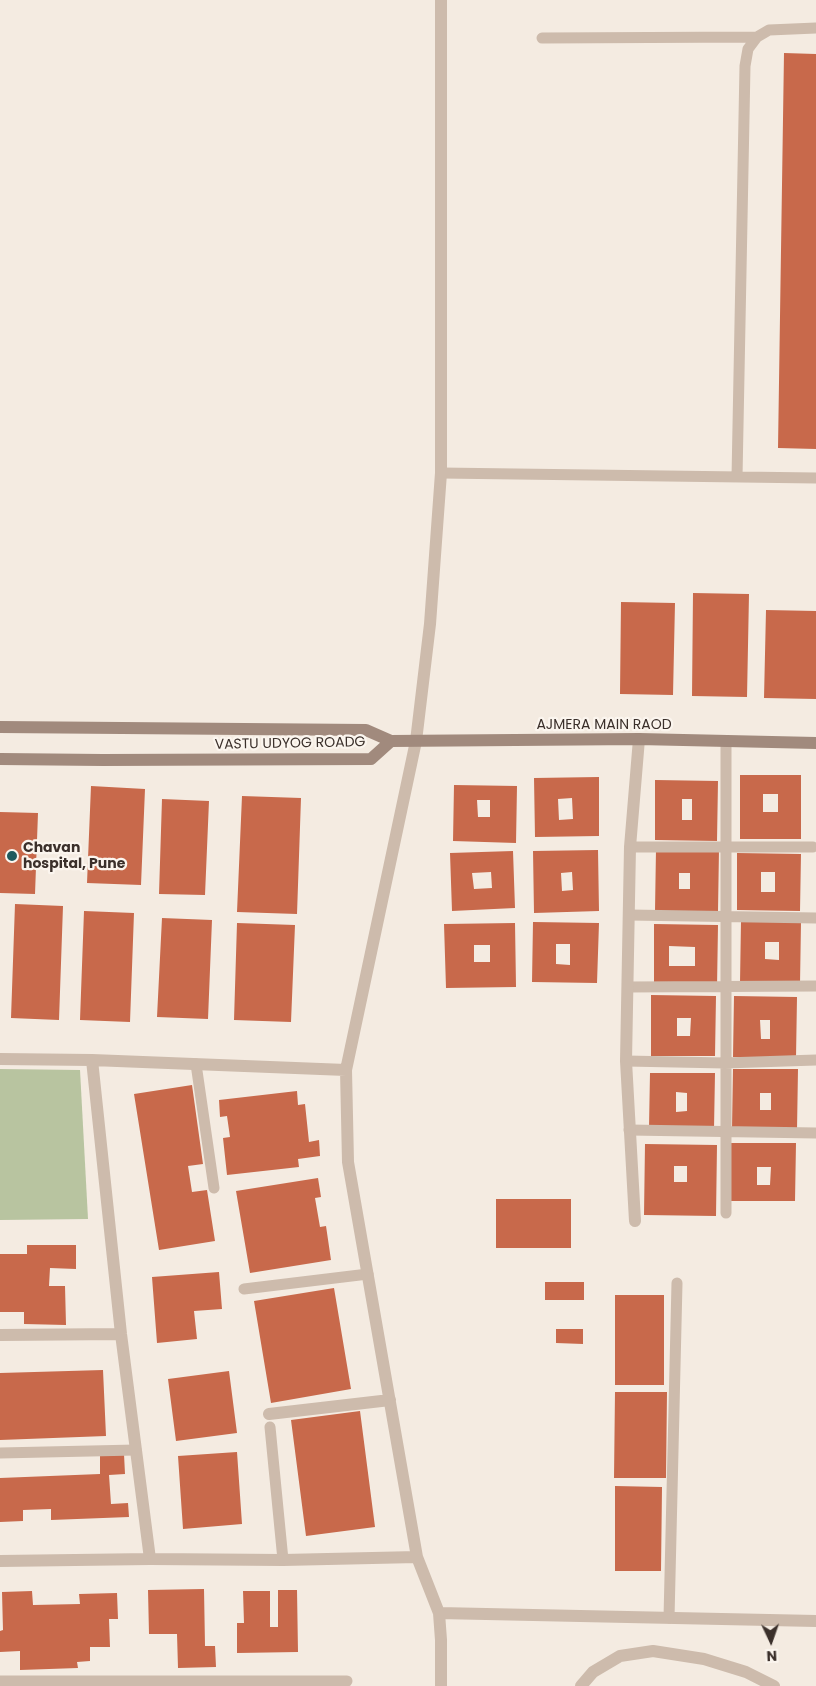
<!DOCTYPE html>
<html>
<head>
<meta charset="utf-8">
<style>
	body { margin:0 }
	#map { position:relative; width:816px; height:1686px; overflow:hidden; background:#f4ebe1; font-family:Poppins,sans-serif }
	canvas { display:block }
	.north { position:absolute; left:746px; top:1616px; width:50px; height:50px; -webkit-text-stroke:4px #fbf5ee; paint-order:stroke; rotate:177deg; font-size:14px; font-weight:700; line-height:20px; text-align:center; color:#3b302b }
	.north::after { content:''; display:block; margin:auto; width:18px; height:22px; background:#3b302b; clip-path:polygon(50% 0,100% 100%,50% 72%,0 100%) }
</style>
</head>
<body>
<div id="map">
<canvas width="816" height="1686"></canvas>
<div class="north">N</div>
</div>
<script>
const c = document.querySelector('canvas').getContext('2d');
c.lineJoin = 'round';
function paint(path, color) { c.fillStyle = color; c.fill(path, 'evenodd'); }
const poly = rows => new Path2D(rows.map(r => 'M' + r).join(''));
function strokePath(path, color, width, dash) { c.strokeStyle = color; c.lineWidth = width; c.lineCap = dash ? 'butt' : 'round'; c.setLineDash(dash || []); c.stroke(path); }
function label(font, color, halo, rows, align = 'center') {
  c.font = font + ' Poppins,sans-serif'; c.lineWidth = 4.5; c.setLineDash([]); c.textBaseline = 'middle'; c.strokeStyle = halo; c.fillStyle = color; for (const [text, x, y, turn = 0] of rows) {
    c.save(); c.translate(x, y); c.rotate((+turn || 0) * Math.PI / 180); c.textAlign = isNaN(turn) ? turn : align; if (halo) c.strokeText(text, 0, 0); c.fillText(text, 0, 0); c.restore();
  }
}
paint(poly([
	[0,1069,80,1070,88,1219,0,1220]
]), '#b8c4a0');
paint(poly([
	[784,53,816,54,816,449,778,448],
	[693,593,749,594,747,697,692,696],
	[621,602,675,603,673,695,620,694],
	[766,610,816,611,816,699,764,698],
	[740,775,801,775,801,839,740,839],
	[763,794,778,794,778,812,763,812],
	[599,777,599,836,535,837,534,778],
	[572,798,573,819,559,820,558,799],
	[655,780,718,781,717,841,655,840],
	[682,799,692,799,692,820,682,820],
	[454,785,517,786,516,843,453,841],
	[477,800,490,800,490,817,478,817],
	[91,786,145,789,141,885,87,883],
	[242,796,301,798,297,914,237,912],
	[162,799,209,801,205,895,159,894],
	[0,812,38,813,35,894,0,893],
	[656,849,719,849,718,911,655,911],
	[679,873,690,873,690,889,679,889],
	[598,850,599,911,534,913,533,851],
	[572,872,573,890,562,891,561,873],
	[513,851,515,908,452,911,450,853],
	[491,872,492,888,474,889,472,873],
	[737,853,801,854,800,911,737,910],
	[761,872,775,872,775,892,761,892],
	[15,904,63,906,59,1020,11,1018],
	[84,911,134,913,130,1022,80,1020],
	[162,918,212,920,208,1019,157,1017],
	[741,921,801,922,800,984,740,983],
	[765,942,779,942,779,960,765,959],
	[533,922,599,923,597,983,532,982],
	[556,944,570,944,570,965,556,964],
	[237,923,295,925,291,1022,234,1020],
	[515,923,516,987,446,988,444,924],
	[474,945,490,945,490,962,474,962],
	[654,924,718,925,717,988,654,987],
	[669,946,695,947,695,966,669,966],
	[651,995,716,996,715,1056,651,1056],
	[677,1018,691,1018,690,1036,677,1036],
	[734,996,797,997,796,1058,733,1057],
	[760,1020,770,1020,770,1039,761,1039],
	[733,1069,798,1069,797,1130,732,1129],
	[760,1093,771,1093,771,1110,760,1110],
	[650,1073,715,1073,714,1129,649,1128],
	[676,1092,687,1093,687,1111,676,1112],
	[192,1085,203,1164,188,1166,192,1192,207,1190,215,1241,159,1250,134,1094],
	[297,1091,298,1105,305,1104,309,1142,319,1140,320,1156,298,1159,299,1167,227,1175,223,1138,230,1137,227,1116,220,1117,219,1100],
	[731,1143,796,1143,795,1201,731,1201],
	[757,1167,771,1167,770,1185,757,1185],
	[645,1144,717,1145,716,1216,644,1215],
	[674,1166,687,1166,687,1182,674,1182],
	[318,1178,321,1197,315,1198,320,1227,326,1226,331,1260,250,1273,236,1191],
	[496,1199,571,1199,571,1248,496,1248],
	[27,1245,76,1245,76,1269,50,1268,49,1286,65,1286,66,1325,24,1324,24,1312,0,1312,0,1254,27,1254],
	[219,1272,222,1309,194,1311,197,1339,157,1343,152,1277],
	[545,1282,584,1282,584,1300,545,1300],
	[334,1288,351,1389,271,1403,254,1301],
	[615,1295,664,1295,664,1385,615,1385],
	[556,1329,583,1329,583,1344,556,1343],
	[103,1370,106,1436,0,1440,0,1373],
	[229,1371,237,1433,176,1441,168,1379],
	[615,1392,667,1392,666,1478,614,1478],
	[360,1411,375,1527,306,1536,291,1420],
	[237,1452,242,1524,183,1529,178,1456],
	[124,1454,125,1474,109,1475,111,1504,128,1503,129,1517,51,1520,51,1509,23,1510,23,1521,0,1522,0,1478,100,1474,100,1455],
	[615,1486,662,1487,661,1571,615,1571],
	[204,1589,205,1646,215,1646,216,1667,178,1668,177,1634,149,1634,148,1590],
	[278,1590,297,1590,298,1652,237,1653,237,1623,244,1623,243,1591,270,1591,270,1627,278,1627],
	[32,1591,33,1605,80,1604,79,1594,117,1593,118,1619,109,1619,110,1647,90,1647,90,1661,77,1662,78,1668,20,1670,20,1651,0,1652,0,1631,3,1630,2,1592]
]), '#c8694b');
strokePath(poly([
	[542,38,757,37],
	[441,473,816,478],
	[737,477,745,66,748,49,757,37,769,30,816,28],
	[630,847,813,847],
	[629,915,816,918],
	[628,987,816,986],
	[626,1061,725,1063,816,1060],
	[196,1064,214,1188],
	[629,1130,816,1133],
	[726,1213,726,741],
	[244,1289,368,1274],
	[270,1427,283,1560],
	[0,1453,136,1450],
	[669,1618,677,1283],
	[0,1681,347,1681]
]), '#cdbbac', 11);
strokePath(poly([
	[441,0,441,473,430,624,416,741,346,1070,348,1162,417,1557,439,1613,441,1640,441,1686],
	[0,1059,92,1060,346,1070],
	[92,1060,121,1334,150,1559],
	[635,1221,626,1061,630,847,639,739],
	[0,1335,121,1334],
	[269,1414,390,1400],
	[0,1561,150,1559,283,1560,417,1557],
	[439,1613,816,1621],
	[581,1686,593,1672,620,1656,653,1651,704,1659,746,1672,774,1686]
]), '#cdbbac', 12);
strokePath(poly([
	[0,727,366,730,391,741,639,739,816,743],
	[0,759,103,760,371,759,391,741]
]), '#a18a7d', 12);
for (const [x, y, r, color] of [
	[12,856,6,"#1f5a5e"]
]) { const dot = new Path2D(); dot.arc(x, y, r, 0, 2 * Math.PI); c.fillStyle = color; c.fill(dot); strokePath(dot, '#fbf5ee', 2); }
label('14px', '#3b302b', '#fbf5ee', [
	["AJMERA MAIN RAOD",604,725],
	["VASTU UDYOG ROADG",290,744,-1]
]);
label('bold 14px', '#3b302b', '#fbf5ee', [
	["Chavan",23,848],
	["hospital, Pune",23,864]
], 'left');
</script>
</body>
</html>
